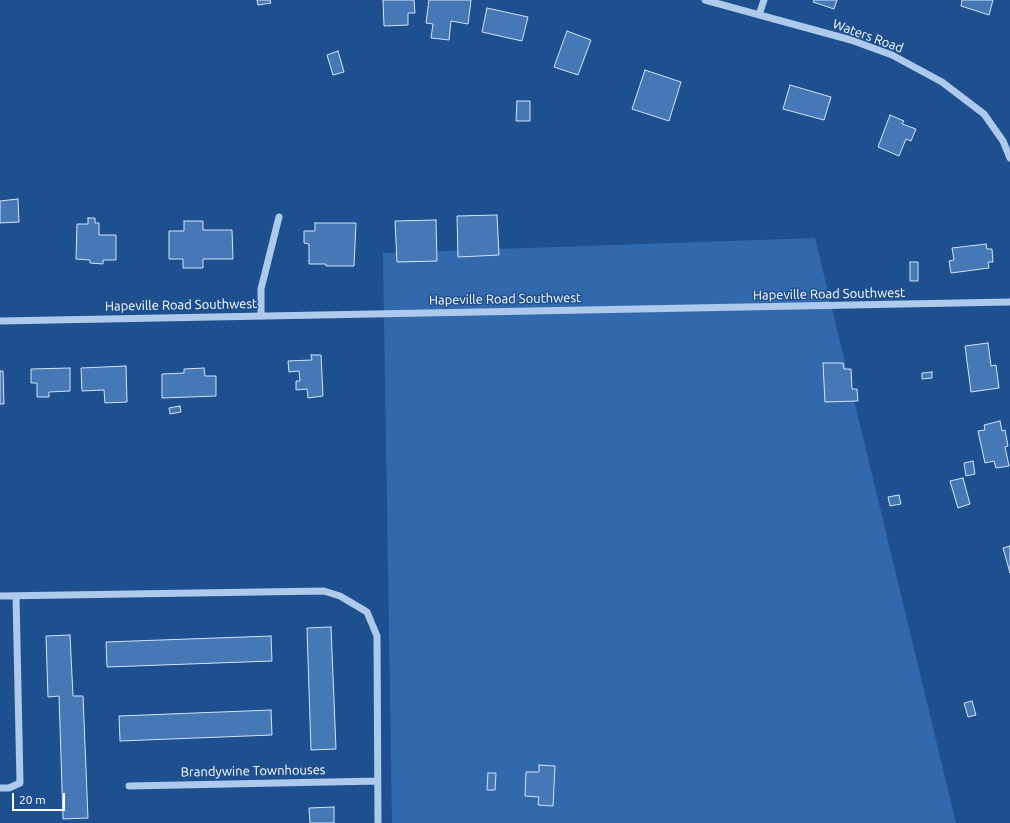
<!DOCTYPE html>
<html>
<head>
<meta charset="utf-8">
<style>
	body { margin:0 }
	#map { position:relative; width:1010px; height:823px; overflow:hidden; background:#1e4f8e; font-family:Ubuntu,sans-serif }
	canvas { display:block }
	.scale { position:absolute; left:12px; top:793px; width:53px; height:18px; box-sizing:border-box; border:2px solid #fff; border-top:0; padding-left:5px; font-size:12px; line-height:14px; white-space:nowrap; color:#fff; -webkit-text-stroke:3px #1e4f8e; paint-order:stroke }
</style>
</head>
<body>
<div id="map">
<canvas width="1010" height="823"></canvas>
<div class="scale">20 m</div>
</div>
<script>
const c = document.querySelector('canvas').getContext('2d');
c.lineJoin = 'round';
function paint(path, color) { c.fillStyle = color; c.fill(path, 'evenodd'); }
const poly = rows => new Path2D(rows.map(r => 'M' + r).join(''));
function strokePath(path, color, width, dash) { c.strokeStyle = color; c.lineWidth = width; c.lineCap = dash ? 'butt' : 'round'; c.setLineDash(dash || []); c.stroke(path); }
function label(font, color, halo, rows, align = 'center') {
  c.font = font + ' Ubuntu,sans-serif'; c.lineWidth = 3; c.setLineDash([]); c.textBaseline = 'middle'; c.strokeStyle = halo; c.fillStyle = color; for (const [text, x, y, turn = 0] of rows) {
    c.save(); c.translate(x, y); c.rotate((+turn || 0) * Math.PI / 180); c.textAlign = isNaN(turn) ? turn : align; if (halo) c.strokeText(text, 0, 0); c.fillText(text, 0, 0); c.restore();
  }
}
paint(poly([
	[815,238,956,823,392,823,383,253]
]), '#3269ac');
const building = poly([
	[257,0,270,0,271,3,258,5,257,0],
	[383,0,414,0,415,13,408,13,408,25,384,26,383,0],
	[429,0,471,0,468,24,451,21,449,40,431,38,433,24,426,23,429,0],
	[814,0,837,0,834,9,813,2,814,0],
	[962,0,993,0,989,15,961,6,962,0],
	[487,8,528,17,522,41,482,32,487,8],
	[567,31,591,40,578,75,554,67,567,31],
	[338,51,344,72,333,75,327,55,338,51],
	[645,70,681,82,669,121,632,109,645,70],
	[790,85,831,97,824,120,783,109,790,85],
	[517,101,530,101,530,121,516,121,517,101],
	[890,115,904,121,902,124,916,129,911,141,906,139,899,156,878,147,890,115],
	[18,199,19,222,0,223,0,201,18,199],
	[497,215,499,255,458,257,457,216,497,215],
	[88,218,95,218,95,223,99,223,99,235,116,235,116,260,103,260,103,264,90,263,90,260,76,259,77,224,88,224,88,218],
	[436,220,437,261,397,262,395,221,436,220],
	[184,221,203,221,203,230,232,230,233,259,203,259,203,268,183,268,183,259,169,259,169,231,184,231,184,221],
	[315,223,356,223,354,266,326,266,326,264,309,264,309,244,304,243,304,231,315,231,315,223],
	[986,244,987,249,992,249,993,262,988,262,989,268,951,273,949,261,954,260,952,248,986,244],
	[910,262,918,262,918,281,910,281,910,262],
	[988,343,991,366,996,365,999,388,971,392,965,346,988,343],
	[311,355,321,355,323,396,308,398,307,389,296,390,296,381,300,381,299,371,289,372,288,361,312,360,311,355],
	[823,363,843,363,844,369,851,369,852,389,857,389,858,401,825,402,823,363],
	[126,366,127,402,105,403,104,390,82,391,81,368,126,366],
	[70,368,70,391,49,392,49,397,37,397,37,383,31,383,31,369,70,368],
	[204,368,205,376,216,376,216,396,162,398,162,374,184,373,184,369,204,368],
	[0,371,3,371,4,404,0,404,0,371],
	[932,372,932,378,922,379,922,373,932,372],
	[180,406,181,412,170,414,169,408,180,406],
	[1000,421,1002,431,1005,430,1008,446,1005,447,1009,466,996,468,994,461,985,463,978,431,985,430,984,425,1000,421],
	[973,461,975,474,966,476,964,463,973,461],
	[963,478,970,504,958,508,950,481,963,478],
	[899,495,901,504,890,506,888,497,899,495],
	[1010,546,1010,573,1003,548,1010,546],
	[331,627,336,749,311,750,307,628,331,627],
	[70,635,73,696,83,696,88,818,63,819,59,696,48,697,46,636,70,635],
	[271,636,272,661,107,667,106,642,271,636],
	[972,701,976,715,968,717,964,703,972,701],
	[271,710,272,735,120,741,119,716,271,710],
	[539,765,555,766,553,806,538,805,539,797,525,796,526,772,539,772,539,765],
	[488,773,496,773,495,790,487,790,488,773],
	[334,807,334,823,310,823,309,808,334,807]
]);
paint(building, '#4778b6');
strokePath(building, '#d2e4f9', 1);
strokePath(poly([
	[705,0,851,40,892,55,942,82,984,114,1003,141,1010,158],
	[759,15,764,0],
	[261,316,261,289,279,217],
	[0,321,1010,302],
	[0,596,324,591,340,596,367,612,377,636,378,823],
	[129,786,378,781],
	[0,788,9,788,20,783,16,596]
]), '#adcaed', 7);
label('13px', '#fff', '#1e4f8e', [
	["Waters Road",868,36,20],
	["Hapeville Road Southwest",829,294,-1],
	["Hapeville Road Southwest",505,299,-1],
	["Hapeville Road Southwest",181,305,-1],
	["Brandywine Townhouses",253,771,-1]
]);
</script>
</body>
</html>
